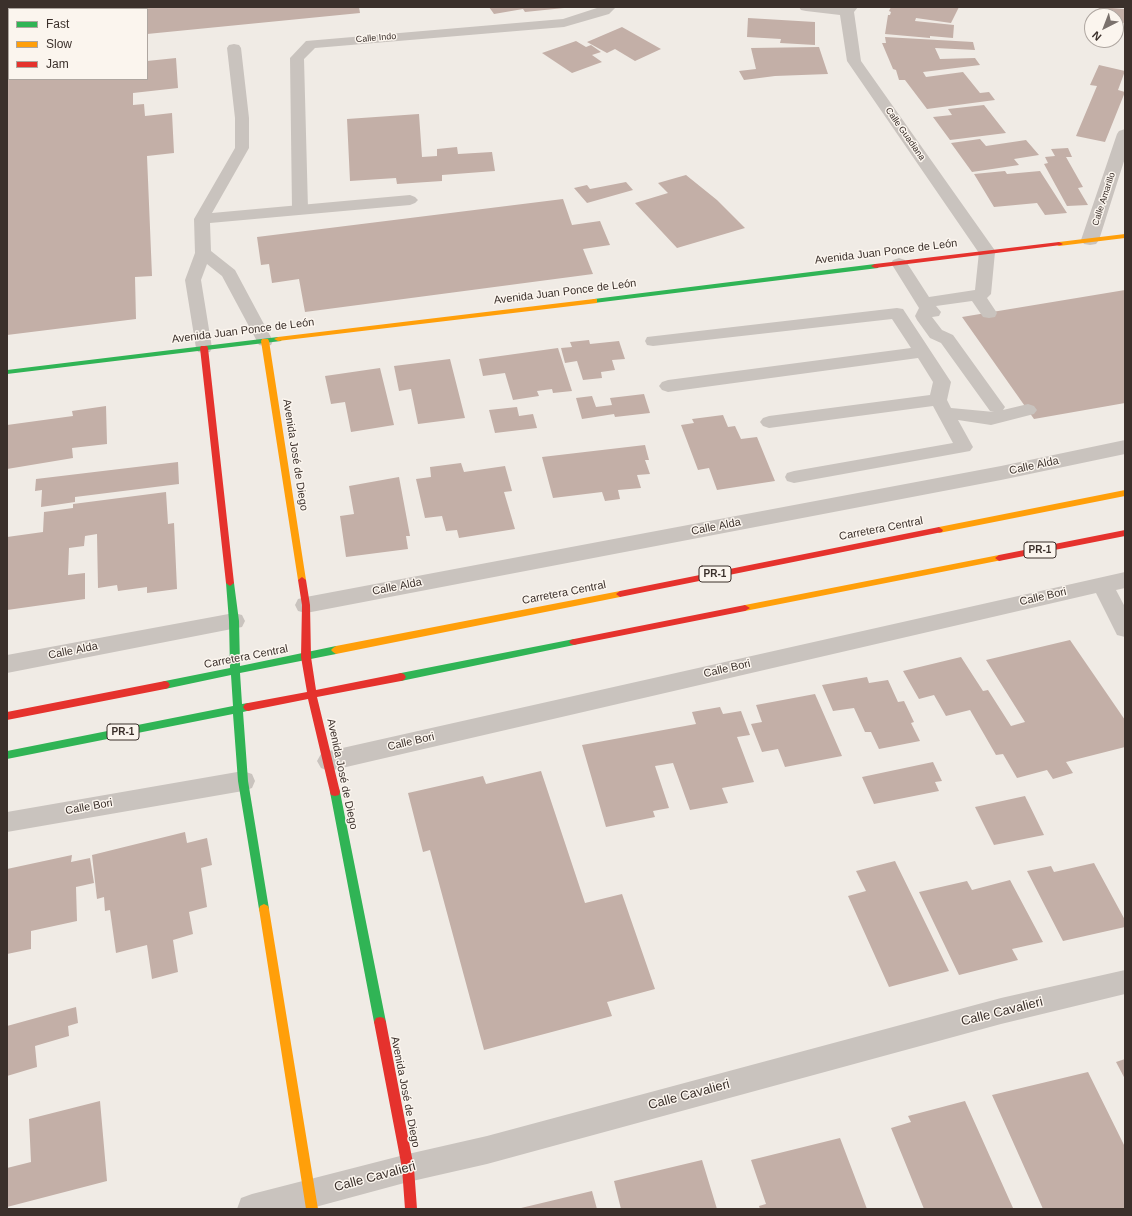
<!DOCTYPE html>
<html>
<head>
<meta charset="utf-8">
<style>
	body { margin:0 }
	#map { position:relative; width:1132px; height:1216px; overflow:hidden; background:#f0ebe5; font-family:Arial,sans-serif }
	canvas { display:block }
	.frame { position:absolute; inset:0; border:8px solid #3b302b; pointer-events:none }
	.legend { position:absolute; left:8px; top:8px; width:140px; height:72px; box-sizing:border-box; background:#fbf5ee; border:1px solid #aea6a0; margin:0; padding:5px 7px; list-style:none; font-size:12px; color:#3b302b }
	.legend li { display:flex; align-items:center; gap:8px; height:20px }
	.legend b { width:20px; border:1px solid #aea6a0 }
	.north { position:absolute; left:1084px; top:8px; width:40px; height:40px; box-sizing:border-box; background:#fbf5ee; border:1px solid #aea6a0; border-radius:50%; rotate:222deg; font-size:11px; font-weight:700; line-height:16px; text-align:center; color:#3b302b }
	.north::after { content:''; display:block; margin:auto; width:14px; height:18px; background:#7a716c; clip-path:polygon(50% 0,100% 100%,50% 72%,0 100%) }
</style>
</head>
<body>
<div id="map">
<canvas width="1132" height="1216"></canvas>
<div class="frame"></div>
<ul class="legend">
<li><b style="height:5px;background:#30b455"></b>Fast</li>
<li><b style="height:5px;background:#ff9f0a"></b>Slow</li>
<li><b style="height:5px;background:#e5322d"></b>Jam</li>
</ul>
<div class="north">N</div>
</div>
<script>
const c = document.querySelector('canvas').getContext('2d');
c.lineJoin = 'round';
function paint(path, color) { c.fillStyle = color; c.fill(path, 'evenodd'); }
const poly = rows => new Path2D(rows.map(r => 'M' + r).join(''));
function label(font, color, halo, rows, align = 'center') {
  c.font = font + ' Arial,sans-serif'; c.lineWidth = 3; c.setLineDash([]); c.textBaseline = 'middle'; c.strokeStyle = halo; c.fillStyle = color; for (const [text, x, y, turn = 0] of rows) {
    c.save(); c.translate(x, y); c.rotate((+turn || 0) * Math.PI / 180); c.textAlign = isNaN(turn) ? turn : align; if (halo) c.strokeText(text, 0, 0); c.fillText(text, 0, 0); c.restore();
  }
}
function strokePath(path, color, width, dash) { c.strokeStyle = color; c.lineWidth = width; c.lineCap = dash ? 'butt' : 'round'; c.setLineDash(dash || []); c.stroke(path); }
paint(poly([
	[7,7,359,7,360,13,147,34,147,9,9,9,9,48,7,48],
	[489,7,564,7,564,8,525,12,523,9,494,14],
	[891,7,959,7,951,23,916,18,915,21,954,25,953,38,930,36,930,38,885,34,888,15,890,15,891,12,889,11],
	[1099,7,1125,9,1125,23,1116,22,1116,16,1098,16],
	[748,18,815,22,815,45,780,43,781,39,747,37],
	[622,27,661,49,635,61,615,49,607,53,587,42],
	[885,37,973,42,975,50,935,48,940,59,975,58,980,65,923,72,926,77,963,72,980,93,989,92,995,100,927,109,905,80,899,80,896,70,893,69,882,43,886,43],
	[576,41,586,47,591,45,601,52,592,55,602,62,572,73,542,53],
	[819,47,828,74,775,76,744,80,739,71,756,69,751,48],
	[176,58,178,88,133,93,133,105,144,104,145,116,172,113,174,153,147,156,152,276,135,277,136,319,7,335,7,74,9,74,9,79,147,79,147,61],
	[1099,65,1125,71,1118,90,1125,92,1105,142,1076,136,1097,86,1090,85],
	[984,105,1006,133,950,140,933,117,952,115,948,109],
	[419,114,422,157,437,156,437,149,457,147,458,154,492,152,495,171,442,175,442,181,397,184,396,178,350,181,347,119],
	[980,139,986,146,1026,140,1039,155,1014,159,1019,165,972,172,951,143],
	[1068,148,1072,157,1066,157,1083,187,1078,188,1088,205,1067,206,1044,164,1048,163,1045,157,1055,156,1051,149],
	[1005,171,1007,174,1040,171,1067,213,1045,215,1037,203,994,207,974,174],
	[686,175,717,200,745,228,677,248,635,203,668,193,658,183],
	[626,182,633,190,587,203,574,188,587,185,590,189],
	[563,199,572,225,600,221,610,245,583,249,593,274,305,312,299,279,272,283,269,264,261,265,257,237],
	[1125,290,1125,403,1034,419,962,317],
	[589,340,590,344,619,341,625,359,612,360,615,370,601,372,602,378,583,380,577,361,565,363,561,348,572,347,570,342],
	[558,348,572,391,553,393,552,389,537,391,539,396,513,400,505,373,483,376,479,359],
	[450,359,465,418,418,424,411,389,399,391,394,366],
	[380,368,394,425,351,432,345,402,331,404,325,376],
	[644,394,650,413,615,417,614,414,582,419,576,398,592,396,596,407,612,405,610,398],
	[106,406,107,444,72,448,73,458,7,469,7,425,73,416,72,411],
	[517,407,519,416,533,414,537,428,495,433,489,410],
	[723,415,728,427,735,426,741,439,757,437,775,481,717,490,709,468,698,470,681,425,694,423,692,419],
	[645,445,649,460,645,460,650,474,637,475,641,488,618,490,620,499,605,501,602,492,553,498,542,457],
	[178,462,179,484,75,497,75,502,41,507,42,490,35,491,36,479],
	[461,463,464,472,505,466,512,491,504,492,515,529,459,538,457,530,446,531,442,516,425,518,416,479,431,477,430,467],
	[399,477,410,536,406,536,408,549,346,557,340,516,354,514,349,486],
	[166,492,168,524,174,523,177,589,147,593,147,587,118,591,117,585,98,588,97,534,85,536,84,546,69,548,68,575,85,573,85,599,7,610,7,537,43,532,44,512,73,508,73,504],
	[1070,640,1125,720,1125,747,1066,762,1073,773,1053,779,1047,770,1017,778,1003,754,996,755,970,710,946,716,934,695,919,699,903,671,961,657,983,691,988,690,1011,726,1025,722,986,660],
	[867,677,869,683,888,680,898,702,904,701,914,722,911,723,920,741,879,749,871,732,865,732,854,708,833,711,822,685],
	[815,694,842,756,785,767,778,749,762,752,751,724,762,722,756,705],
	[720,707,723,714,741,711,750,735,737,737,754,782,722,788,728,803,690,810,673,763,655,766,669,808,653,811,655,817,606,827,582,745,696,724,692,712],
	[933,762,942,781,935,782,939,791,874,804,862,777],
	[541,771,585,903,622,894,655,989,607,1002,612,1016,484,1050,430,850,423,852,408,793,483,776,486,784],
	[1025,796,1044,835,994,845,975,807],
	[185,832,187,843,207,838,212,865,201,868,207,907,189,912,193,934,173,940,178,972,152,979,147,945,116,953,110,910,105,911,104,897,97,899,92,855],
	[72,855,71,862,90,858,94,883,76,887,77,921,31,931,31,949,7,954,7,869],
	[895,861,949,971,889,987,848,896,866,891,856,871],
	[1094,863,1125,920,1125,927,1063,941,1027,871,1051,866,1054,872],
	[1010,880,1043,942,1012,949,1018,960,959,975,919,892,967,881,972,890],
	[76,1007,78,1023,68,1026,69,1036,35,1046,37,1067,7,1076,7,1026],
	[1125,1059,1125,1079,1116,1062],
	[1088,1072,1125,1147,1125,1209,1043,1209,992,1095],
	[100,1101,107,1181,7,1207,7,1168,31,1162,29,1119],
	[965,1101,1013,1208,924,1209,891,1128,911,1122,908,1116],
	[840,1138,867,1209,760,1209,759,1206,766,1204,751,1160],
	[702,1160,717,1209,621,1209,614,1181],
	[592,1191,597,1209,521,1209,521,1208]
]), '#c3afa7');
paint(poly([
	[234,44,239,45,241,48,249,118,249,148,212,213,410,195,415,197,418,200,415,203,410,205,210,223,211,251,235,270,273,341,271,345,265,346,259,345,222,276,207,264,201,280,212,348,210,352,204,353,198,352,196,348,185,280,195,253,194,219,235,148,235,118,227,48,229,45,234,44],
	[987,247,993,249,995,252,991,294,987,298,997,313,995,317,989,318,983,317,972,301,936,306,941,312,939,316,932,317,942,330,953,335,1002,403,1005,407,1003,410,1028,404,1034,406,1037,410,1034,414,991,425,958,420,973,447,970,451,794,483,787,481,785,477,787,473,794,471,953,443,933,406,769,428,763,426,760,422,763,418,769,416,930,395,933,382,918,358,668,392,662,390,659,386,662,382,668,380,911,348,892,319,653,346,647,345,645,341,647,337,897,308,903,309,951,382,947,400,951,408,994,412,990,411,941,343,930,338,917,320,915,316,919,308,891,263,893,260,899,258,905,260,929,297,975,290,979,252,981,249,987,247]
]), '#c9c3be');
paint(poly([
	[600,7,616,7,609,14,564,27,315,48,304,59,308,209,306,213,300,214,294,213,292,209,290,58,306,41,563,19,600,7],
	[799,7,858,7,854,12,861,61,996,252,993,256,987,257,981,256,847,61,840,15,806,11,801,10,799,7],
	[1125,129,1125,158,1099,240,1096,244,1090,245,1084,244,1081,240,1117,134,1119,131,1125,129],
	[1125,440,1125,454,1001,480,306,613,298,611,295,605,298,599,306,597,1001,466,1125,440],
	[1125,572,1125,588,1116,590,1125,607,1125,637,1117,635,1096,593,329,771,321,768,317,761,321,754,329,751,1125,572],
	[234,613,242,615,245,621,242,627,7,673,7,655,234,613],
	[243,771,252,774,255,781,252,788,243,791,7,832,7,812,243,771],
	[1125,970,1125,994,1001,1024,487,1164,408,1182,308,1209,237,1209,241,1198,252,1194,408,1154,487,1136,1001,998,1125,970]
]), '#c9c3be');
paint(poly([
	[875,264,879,266,878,268,594,303,590,301,594,299,875,264],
	[278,337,282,339,281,341,7,374,7,370,278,337],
	[230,580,234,583,239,621,240,666,336,646,339,648,341,650,339,652,336,654,240,673,242,704,248,703,251,704,253,707,251,710,243,712,248,781,269,909,268,912,264,914,260,912,259,909,238,781,233,714,7,759,7,751,233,706,231,675,165,689,162,688,160,685,162,682,165,681,230,668,229,621,226,583,230,580],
	[574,639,577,640,579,642,577,644,574,645,401,681,398,680,396,677,398,674,401,673,574,639],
	[335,788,339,789,340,792,386,1022,384,1026,380,1027,376,1026,374,1022,330,792,331,789,335,788]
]), '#30b455');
paint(poly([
	[1125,234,1125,238,1059,246,1055,244,1059,242,1125,234],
	[594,299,597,299,597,303,278,341,274,339,278,337,594,299],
	[262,339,268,339,269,341,306,580,302,583,298,580,261,341,262,339],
	[1125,490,1125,496,939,533,935,530,939,527,1125,490],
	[999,555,1002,556,1003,558,1002,560,745,611,740,608,745,605,999,555],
	[620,591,624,594,620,597,336,654,333,652,331,650,333,648,336,646,620,591],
	[264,904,268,906,269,909,318,1209,306,1209,259,909,260,906,264,904]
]), '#ff9f0a');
paint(poly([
	[1059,242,1063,244,1061,245,875,268,871,266,875,264,1059,242],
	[201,346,207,346,208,348,234,583,230,586,226,583,200,348,201,346],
	[939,527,943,530,942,532,620,597,616,594,620,591,939,527],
	[1125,530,1125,536,999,561,995,558,999,555,1125,530],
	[302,577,306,580,310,605,311,657,316,690,401,673,404,674,406,677,404,680,401,681,317,697,340,792,339,795,335,796,331,795,330,792,308,699,248,711,245,710,243,707,245,704,248,703,307,692,301,657,302,605,298,580,302,577],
	[745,605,750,608,745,611,574,645,571,644,569,642,571,640,574,639,745,605],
	[165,681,168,682,170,685,168,688,165,689,7,720,7,712,165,681],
	[380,1017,384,1018,386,1022,414,1168,417,1209,405,1209,402,1168,374,1022,376,1018,380,1017]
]), '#e5322d');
label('9px', '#3b302b', '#fbf5ee', [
	["Calle Indo",376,38,-5],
	["Calle Guadiana",905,134,55],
	["Calle Amarillo",1104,199,-72]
]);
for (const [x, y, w] of [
	[1040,550,32],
	[715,574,32],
	[123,732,32]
]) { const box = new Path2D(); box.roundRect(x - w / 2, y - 8, w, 16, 3); c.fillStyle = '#fbf5ee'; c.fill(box); strokePath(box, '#3b302b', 1); }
label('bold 10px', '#3b302b', null, [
	["PR-1",1040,550],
	["PR-1",715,574],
	["PR-1",123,732]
]);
label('11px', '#3b302b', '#fbf5ee', [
	["Avenida Juan Ponce de León",886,252,-7],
	["Avenida Juan Ponce de León",565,292,-7],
	["Avenida Juan Ponce de León",243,331,-7],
	["Avenida José de Diego",295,455,81],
	["Calle Alda",1034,466,-12],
	["Calle Alda",716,527,-11],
	["Carretera Central",881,529,-11],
	["Calle Alda",397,587,-11],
	["Carretera Central",564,593,-11],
	["Calle Bori",1043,597,-13],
	["Calle Alda",73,651,-11],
	["Carretera Central",246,657,-11],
	["Calle Bori",727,669,-13],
	["Calle Bori",411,742,-13],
	["Avenida José de Diego",342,774,78],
	["Calle Bori",89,807,-10],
	["Avenida José de Diego",405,1092,79]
]);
label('13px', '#3b302b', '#fbf5ee', [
	["Calle Cavalieri",1002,1012,-14],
	["Calle Cavalieri",689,1095,-15],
	["Calle Cavalieri",375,1177,-15]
]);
</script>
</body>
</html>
